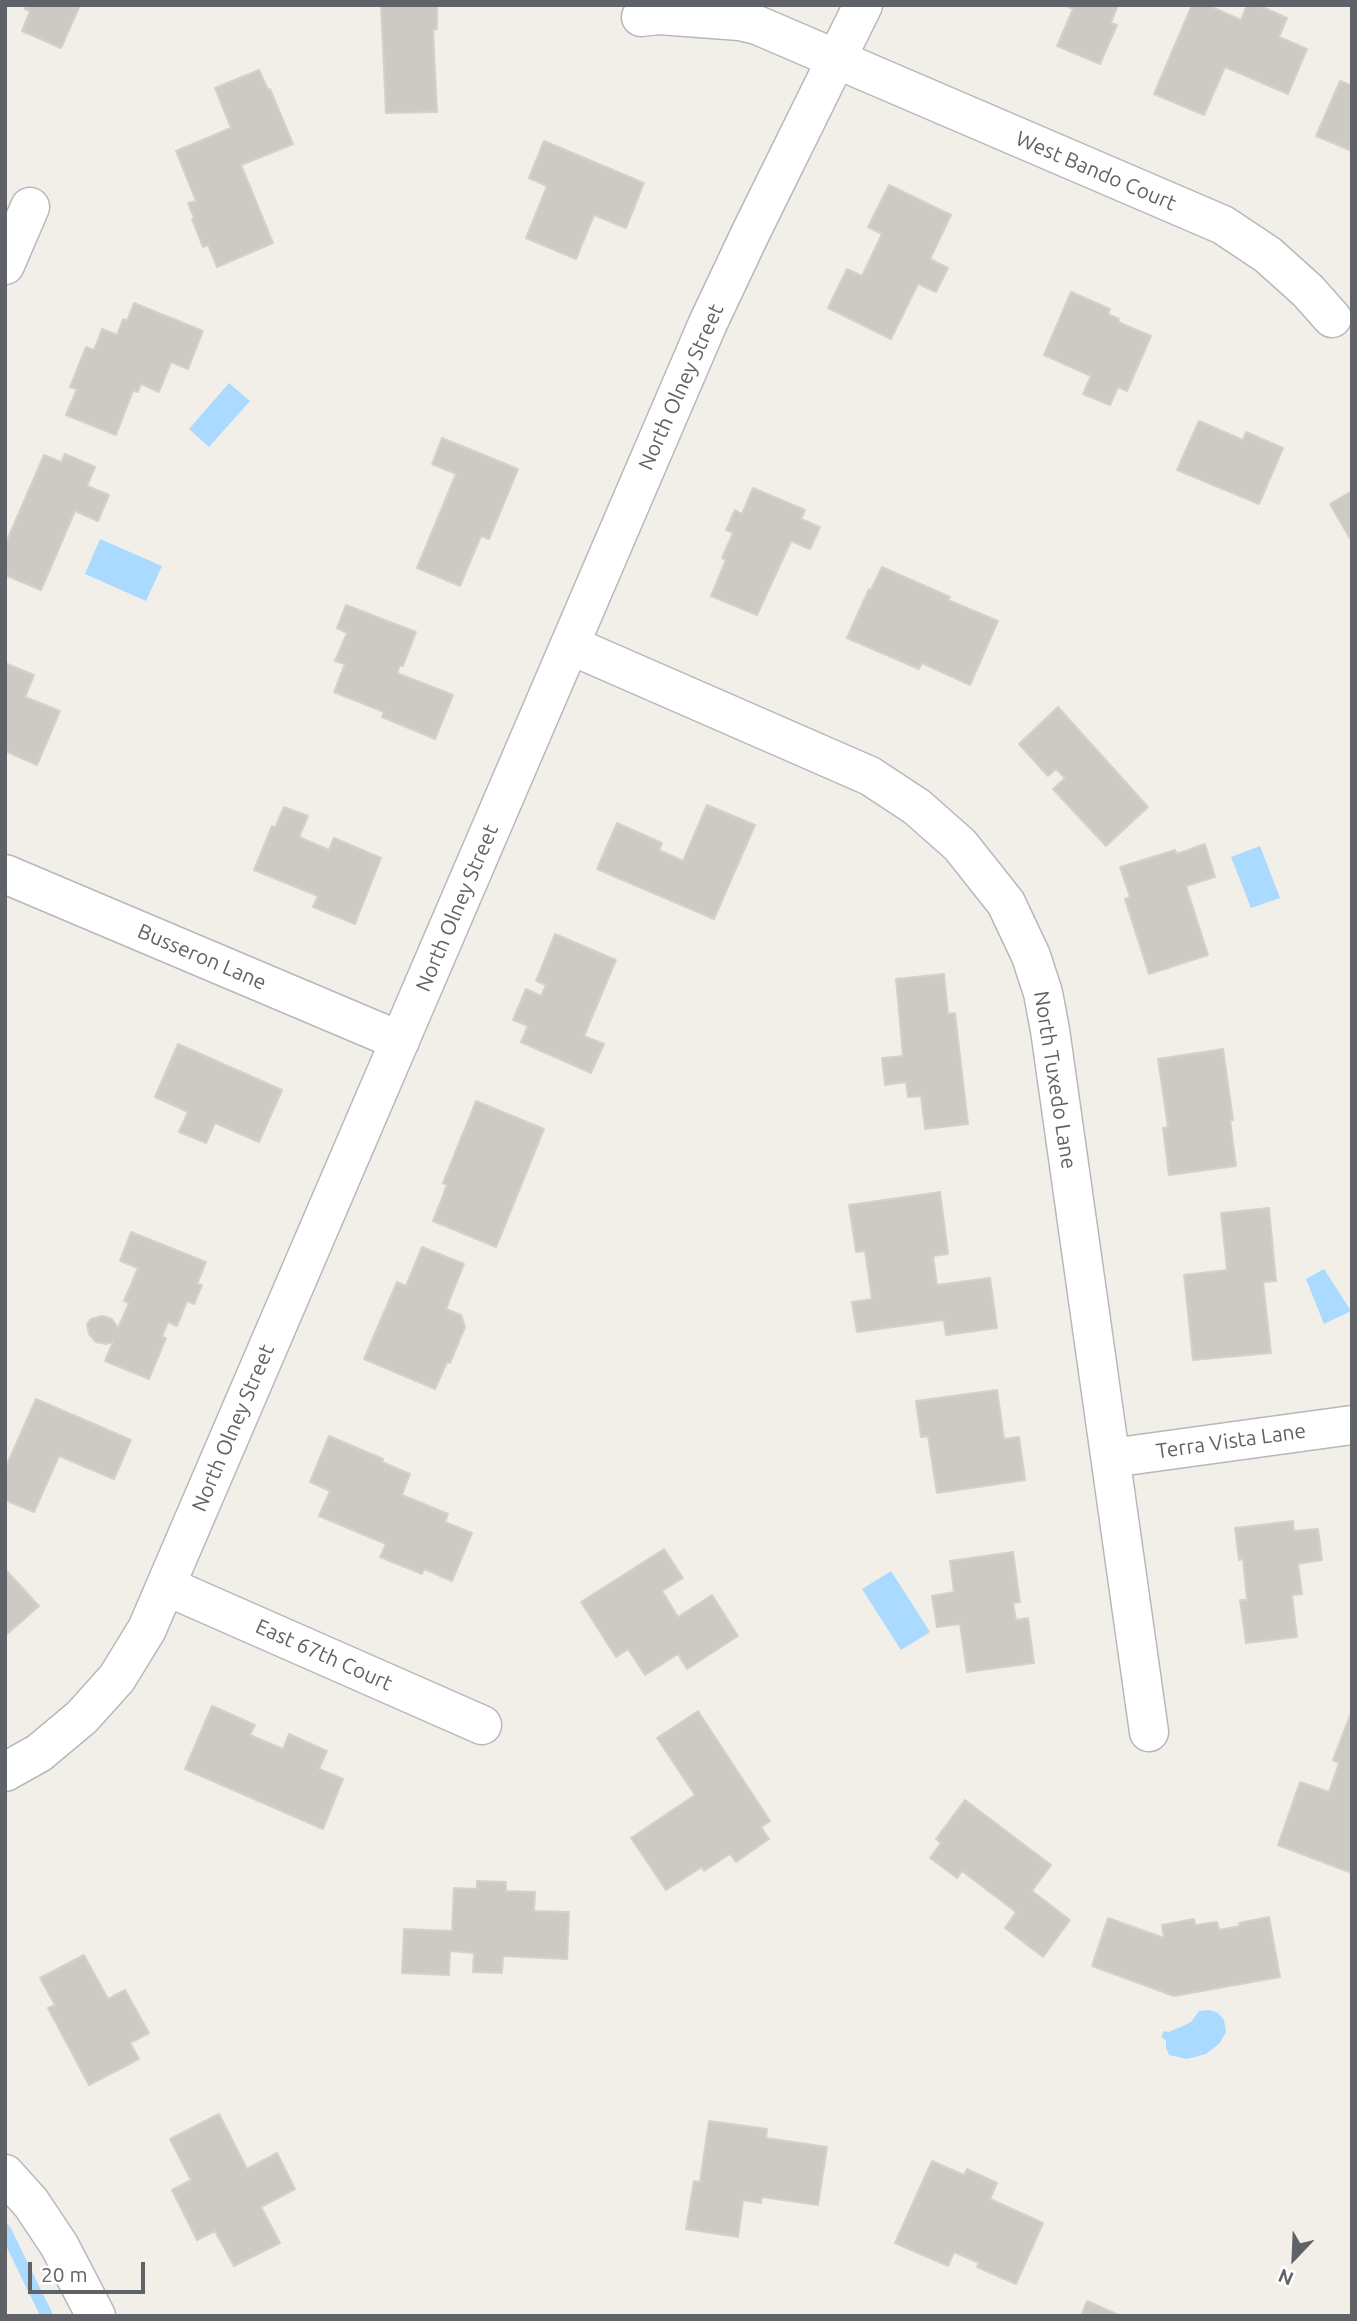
<!DOCTYPE html>
<html>
<head>
<meta charset="utf-8">
<style>
	body { margin:0 }
	#map { position:relative; width:1357px; height:2321px; overflow:hidden; background:#f1efe8; font-family:Ubuntu,sans-serif }
	canvas { display:block }
	.frame { position:absolute; inset:0; border:7px solid #5f6368; pointer-events:none }
	.north { position:absolute; left:1259px; top:2223px; width:70px; height:70px; -webkit-text-stroke:5px #fff; paint-order:stroke; rotate:203deg; font-size:19px; font-weight:700; line-height:28px; text-align:center; color:#5f6368 }
	.north::after { content:''; display:block; margin:auto; width:24px; height:32px; background:#5f6368; clip-path:polygon(50% 0,100% 100%,50% 72%,0 100%) }
	.scale { position:absolute; left:28px; top:2262px; width:117px; height:32px; box-sizing:border-box; border:4px solid #5f6368; border-top:0; padding-left:9px; font-size:21px; line-height:24px; white-space:nowrap; color:#5f6368; -webkit-text-stroke:5px #fff; paint-order:stroke }
</style>
</head>
<body>
<div id="map">
<canvas width="1357" height="2321"></canvas>
<div class="frame"></div>
<div class="north">N</div>
<div class="scale">20 m</div>
</div>
<script>
const c = document.querySelector('canvas').getContext('2d');
c.lineJoin = 'round';
function paint(path, color) { c.fillStyle = color; c.fill(path, 'evenodd'); }
const poly = rows => new Path2D(rows.map(r => 'M' + r).join(''));
function strokePath(path, color, width, dash) { c.strokeStyle = color; c.lineWidth = width; c.lineCap = dash ? 'butt' : 'round'; c.setLineDash(dash || []); c.stroke(path); }
function label(font, color, halo, rows, align = 'center') {
  c.font = font + ' Ubuntu,sans-serif'; c.lineWidth = 6; c.setLineDash([]); c.textBaseline = 'middle'; c.strokeStyle = halo; c.fillStyle = color; for (const [text, x, y, turn = 0] of rows) {
    c.save(); c.translate(x, y); c.rotate((+turn || 0) * Math.PI / 180); c.textAlign = isNaN(turn) ? turn : align; if (halo) c.strokeText(text, 0, 0); c.fillText(text, 0, 0); c.restore();
  }
}
paint(poly([
	[229,383,250,401,209,447,189,429],
	[100,539,162,566,146,601,85,574],
	[1260,846,1280,898,1251,908,1231,857],
	[1324,1269,1351,1311,1324,1324,1306,1279],
	[891,1571,930,1632,901,1650,862,1589],
	[1210,2010,1218,2013,1224,2020,1226,2032,1220,2043,1206,2054,1187,2059,1169,2055,1166,2048,1166,2040,1161,2037,1164,2031,1169,2032,1183,2026,1191,2022,1199,2011]
]), '#aadaff');
strokePath(poly([
	[5,2230,47,2316]
]), '#aadaff', 12);
const building = poly([
	[26,5,80,5,61,48,22,31,30,11,25,9,26,5],
	[381,5,457,5,437,6,437,29,433,30,437,112,386,113,381,5],
	[1065,5,1118,5,1111,23,1117,25,1100,64,1057,46,1073,9,1065,5],
	[1192,5,1207,5,1241,20,1247,5,1258,5,1287,18,1279,37,1307,49,1288,94,1225,67,1204,115,1154,94,1192,5],
	[259,70,268,90,270,89,293,144,241,165,273,243,217,267,208,245,203,247,192,219,194,218,188,203,196,201,176,151,231,128,215,88,259,70],
	[1340,81,1352,86,1352,151,1316,136,1340,81],
	[544,141,644,183,626,228,594,215,576,259,526,238,547,186,529,178,544,141],
	[889,185,951,215,930,259,948,268,936,292,918,284,891,339,828,308,847,269,862,276,882,234,868,227,889,185],
	[1071,292,1110,309,1108,314,1119,319,1118,322,1151,336,1127,391,1118,387,1110,405,1083,394,1091,376,1044,355,1071,292],
	[134,303,203,331,188,369,171,362,159,392,141,384,138,392,133,391,116,435,66,415,77,389,70,387,86,347,94,350,102,329,117,335,123,319,127,321,134,303],
	[1199,421,1243,440,1246,432,1283,448,1259,504,1177,470,1199,421],
	[442,438,518,469,489,539,481,536,460,586,417,568,456,474,432,464,442,438],
	[65,454,95,467,87,486,109,495,98,521,75,511,41,590,5,575,5,545,44,455,61,462,65,454],
	[753,488,805,510,801,519,820,527,810,549,791,541,757,615,711,596,726,560,722,558,733,533,726,530,735,510,742,514,753,488],
	[1352,491,1352,542,1330,504,1352,491],
	[882,567,950,597,948,600,998,621,970,685,922,663,919,669,847,638,869,589,871,590,882,567],
	[346,605,416,632,403,666,400,665,397,673,453,695,435,739,382,717,384,712,334,692,345,664,335,661,347,633,337,628,346,605],
	[5,663,34,675,25,697,60,711,37,765,5,751,5,663],
	[1058,707,1148,807,1106,846,1053,789,1065,778,1056,769,1048,776,1019,744,1058,707],
	[707,805,755,825,714,919,597,869,617,823,662,843,659,850,683,861,707,805],
	[284,807,308,816,299,837,329,850,334,838,381,858,355,924,313,907,318,896,254,870,272,826,275,828,284,807],
	[1205,844,1215,877,1186,886,1208,955,1149,974,1125,899,1130,897,1120,867,1175,850,1177,854,1205,844],
	[555,934,616,960,584,1036,604,1044,591,1073,521,1042,528,1026,513,1020,526,989,541,996,546,985,536,981,555,934],
	[944,974,948,1014,955,1013,968,1124,925,1129,921,1096,908,1097,906,1082,885,1085,882,1058,903,1056,896,979,944,974],
	[178,1044,282,1090,259,1142,215,1123,206,1143,179,1132,188,1112,155,1097,178,1044],
	[1223,1049,1233,1120,1230,1120,1236,1166,1169,1175,1163,1128,1168,1127,1158,1059,1223,1049],
	[476,1101,544,1129,496,1247,433,1221,447,1185,443,1183,476,1101],
	[940,1192,948,1254,933,1256,937,1285,990,1278,997,1328,946,1335,944,1320,857,1332,852,1302,872,1299,865,1251,856,1252,849,1205,940,1192],
	[1269,1208,1276,1281,1263,1282,1271,1353,1193,1360,1184,1275,1227,1270,1221,1213,1269,1208],
	[131,1232,206,1262,197,1284,202,1285,194,1304,187,1301,177,1326,168,1322,162,1337,166,1338,149,1379,105,1361,113,1342,106,1344,96,1342,89,1334,87,1324,91,1319,102,1316,112,1319,118,1328,129,1303,124,1301,138,1268,120,1261,131,1232],
	[422,1247,464,1264,446,1309,461,1315,465,1327,450,1363,447,1362,435,1389,364,1359,397,1282,406,1286,422,1247],
	[997,1390,1004,1439,1019,1437,1025,1480,937,1493,928,1436,921,1437,916,1401,997,1390],
	[36,1399,131,1440,114,1479,59,1456,34,1512,5,1500,5,1469,36,1399],
	[329,1436,383,1459,382,1462,410,1474,402,1495,448,1514,445,1522,472,1533,452,1581,424,1569,422,1574,380,1557,386,1544,319,1516,330,1491,310,1482,329,1436],
	[1293,1521,1294,1531,1318,1529,1322,1560,1298,1564,1302,1594,1292,1595,1297,1637,1246,1643,1240,1600,1247,1600,1243,1559,1239,1560,1235,1528,1293,1521],
	[664,1549,683,1578,662,1591,678,1617,712,1595,738,1636,687,1669,678,1654,645,1675,628,1649,616,1657,581,1602,664,1549],
	[1013,1552,1020,1602,1013,1603,1016,1620,1028,1618,1034,1663,967,1672,960,1624,937,1627,932,1596,954,1592,950,1561,1013,1552],
	[5,1569,39,1606,5,1636,5,1569],
	[212,1706,255,1725,250,1735,283,1749,289,1734,327,1751,319,1769,343,1779,323,1829,185,1769,212,1706],
	[1352,1710,1352,1873,1278,1845,1300,1782,1329,1792,1339,1763,1333,1760,1352,1710],
	[698,1711,770,1821,761,1827,769,1839,736,1862,730,1854,704,1871,702,1867,666,1890,631,1838,695,1795,657,1738,698,1711],
	[965,1800,1051,1865,1032,1891,1070,1920,1043,1957,1005,1928,1016,1912,962,1871,957,1878,930,1858,941,1843,936,1839,965,1800],
	[477,1881,506,1882,506,1891,535,1892,534,1911,569,1912,567,1959,503,1956,502,1973,473,1972,474,1953,450,1951,449,1975,402,1973,404,1929,452,1931,454,1888,477,1889,477,1881],
	[1269,1917,1280,1977,1174,1996,1092,1966,1108,1918,1164,1938,1162,1925,1194,1919,1195,1925,1217,1922,1219,1930,1240,1926,1239,1923,1269,1917],
	[84,1955,108,1999,125,1990,149,2033,130,2043,139,2059,89,2085,48,2008,55,2005,40,1978,84,1955],
	[219,2114,247,2169,277,2153,295,2189,261,2207,280,2243,234,2266,215,2231,197,2240,172,2190,191,2180,170,2139,219,2114],
	[709,2121,767,2129,766,2138,827,2147,818,2205,762,2197,761,2203,743,2200,738,2237,686,2229,694,2181,700,2182,709,2121],
	[932,2161,964,2175,967,2169,997,2183,990,2199,1043,2223,1016,2284,977,2267,979,2263,954,2252,948,2266,895,2243,932,2161],
	[1087,2301,1121,2316,1081,2316,1087,2301]
]);
paint(building, '#cccac5');
strokePath(building, '#d6d1c6', 2);
const minor = poly([
	[641,17,659,15,740,21,757,25,1223,225,1268,255,1308,291,1332,318],
	[5,265,30,207],
	[570,645,870,776,917,807,960,845,1006,903,1031,956,1043,993,1050,1030,1149,1732],
	[5,874,400,1041],
	[1111,1458,1352,1425],
	[166,1586,482,1725],
	[5,1772,39,1753,82,1717,117,1678,147,1629,708,323,751,232,863,5],
	[5,2174,31,2203,59,2245,96,2316]
]);
strokePath(minor, '#b5b8bc', 41);
strokePath(minor, '#fff', 38);
label('21px', '#5f6368', '#fff', [
	["West Bando Court",1096,171,23],
	["North Olney Street",681,387,-66],
	["North Olney Street",457,908,-67],
	["Busseron Lane",202,957,23],
	["North Tuxedo Lane",1055,1080,81],
	["North Olney Street",233,1428,-67],
	["Terra Vista Lane",1231,1441,-8],
	["East 67th Court",324,1655,24]
]);
</script>
</body>
</html>
